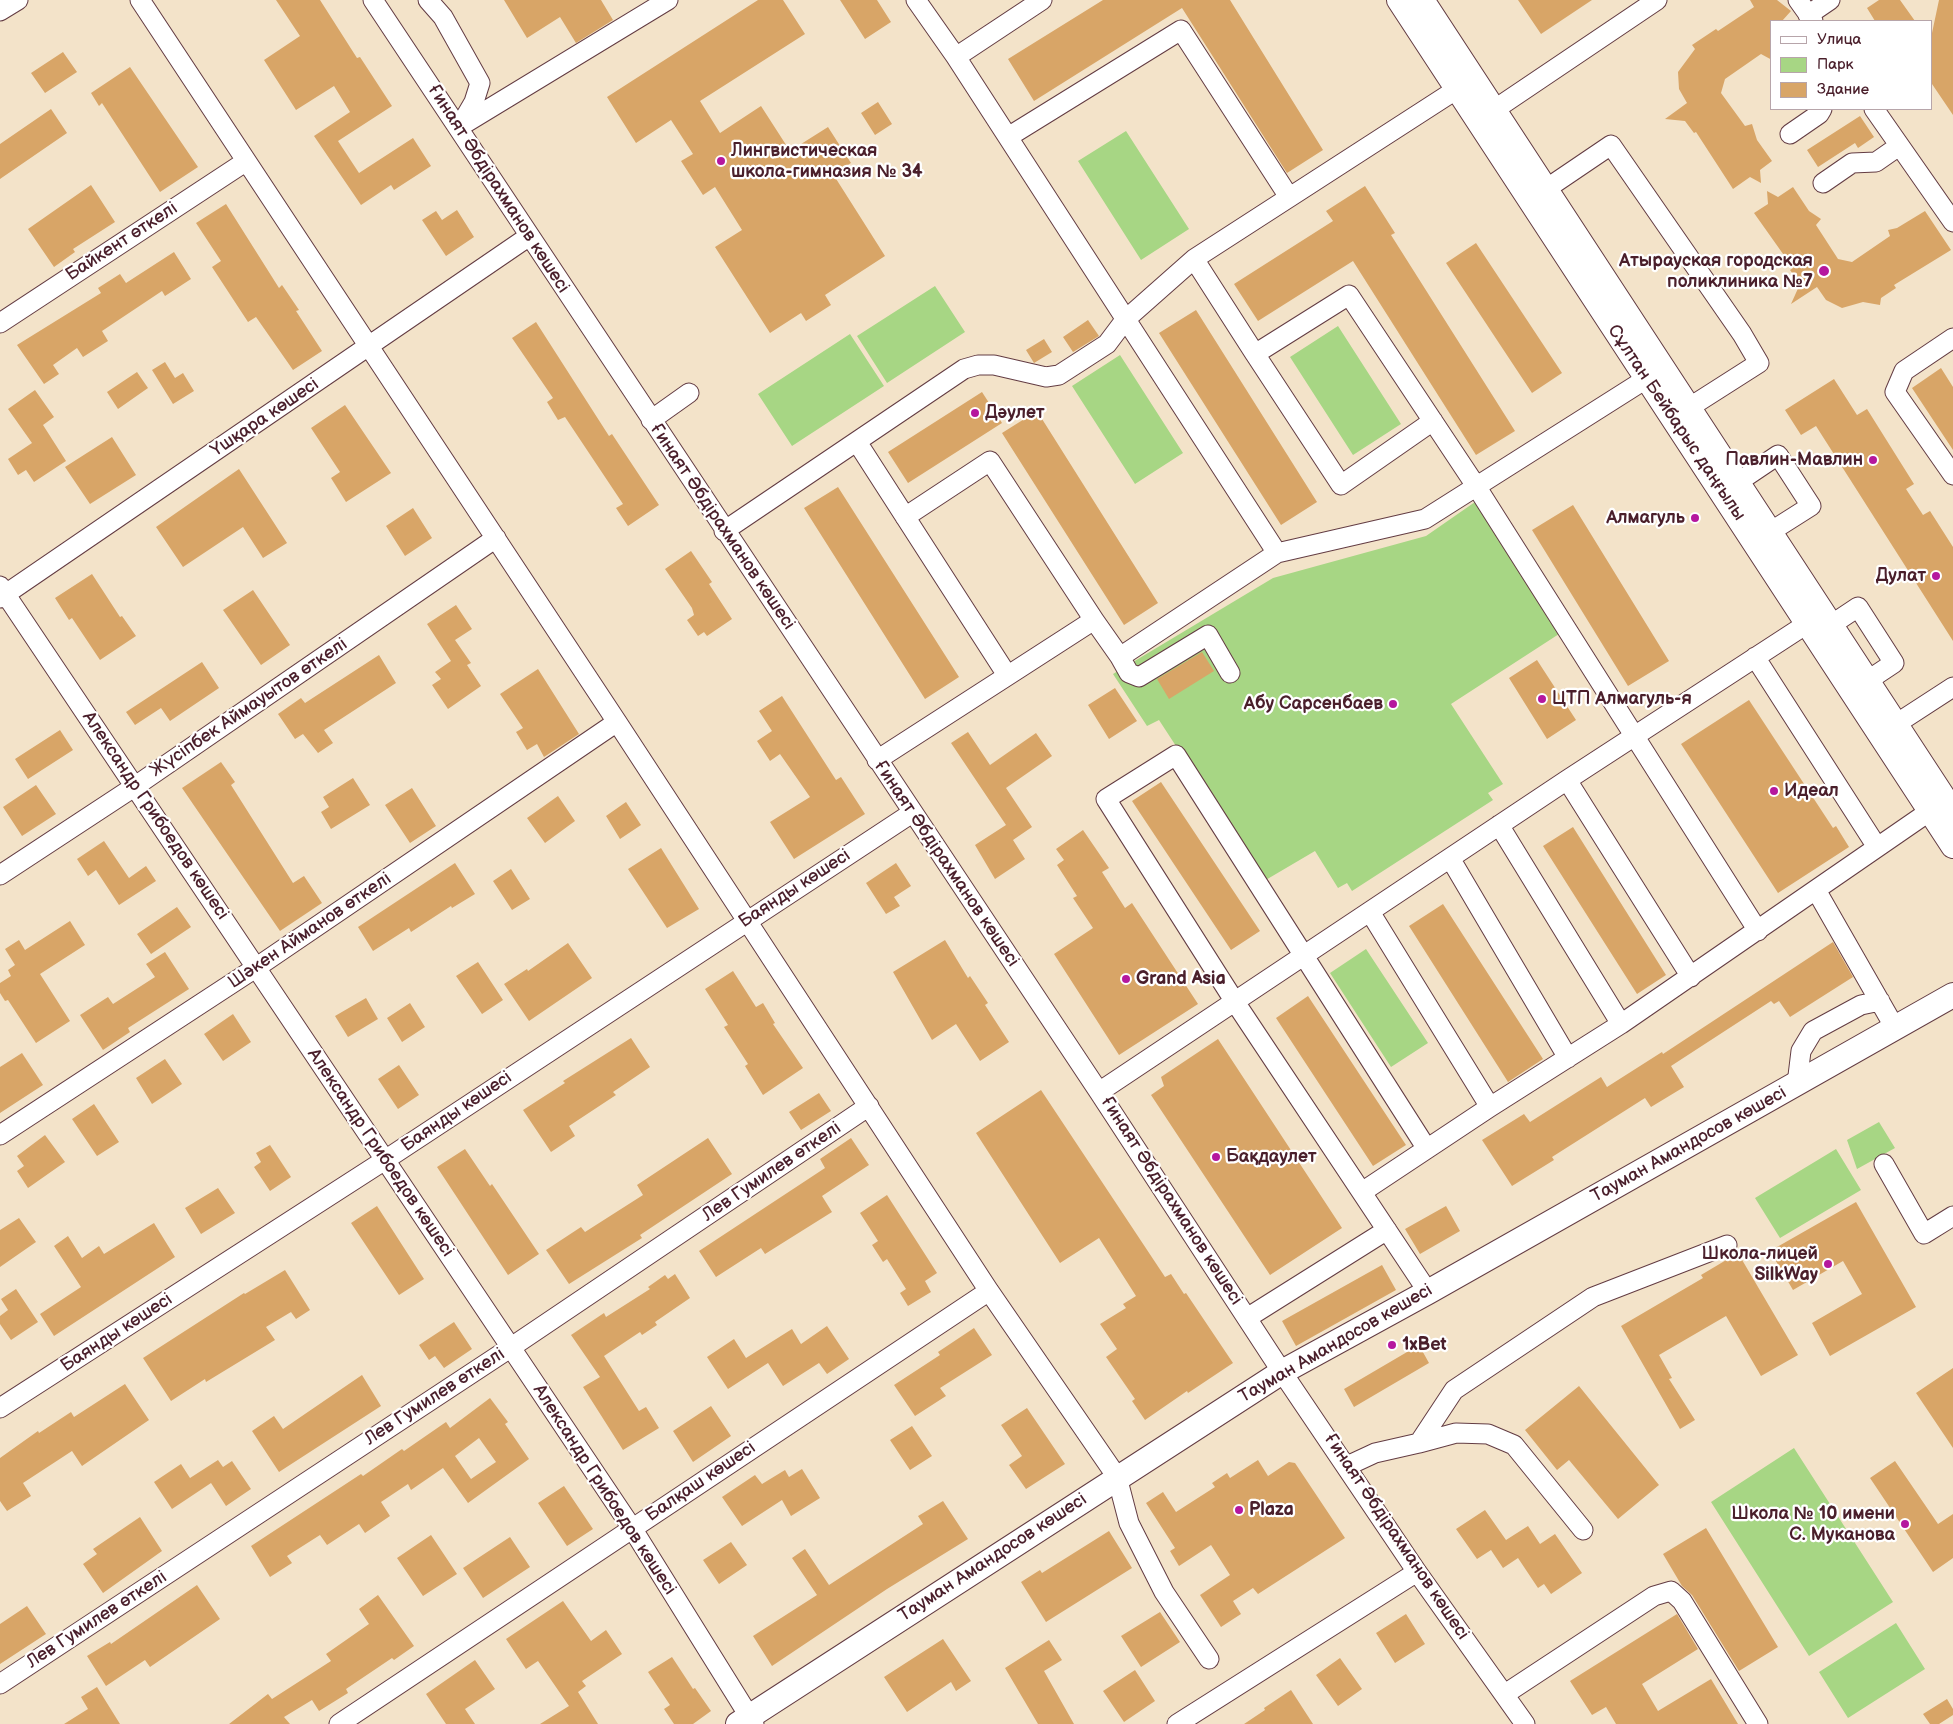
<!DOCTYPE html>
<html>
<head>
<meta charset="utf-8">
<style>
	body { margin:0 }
	#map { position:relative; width:1953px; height:1724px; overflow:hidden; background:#f3e3c9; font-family:"Balsamiq Sans",sans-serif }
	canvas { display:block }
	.legend { position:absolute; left:1770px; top:20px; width:162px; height:90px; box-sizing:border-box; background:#fff; border:1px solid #b7a5aa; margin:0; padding:6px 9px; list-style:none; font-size:15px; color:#4a1f2b }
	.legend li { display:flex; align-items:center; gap:10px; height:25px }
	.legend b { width:25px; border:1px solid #b7a5aa }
</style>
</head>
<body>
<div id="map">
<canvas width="1953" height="1724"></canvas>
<ul class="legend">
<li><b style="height:6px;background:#fff"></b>Улица</li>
<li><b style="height:14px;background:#a7d684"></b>Парк</li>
<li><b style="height:14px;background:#d8a567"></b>Здание</li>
</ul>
</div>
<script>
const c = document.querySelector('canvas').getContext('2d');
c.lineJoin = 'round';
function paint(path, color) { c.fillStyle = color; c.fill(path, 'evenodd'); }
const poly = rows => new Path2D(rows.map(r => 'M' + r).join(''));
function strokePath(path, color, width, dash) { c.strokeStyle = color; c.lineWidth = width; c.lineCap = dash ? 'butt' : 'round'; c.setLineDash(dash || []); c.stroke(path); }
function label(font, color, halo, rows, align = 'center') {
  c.font = font + ' "Balsamiq Sans",sans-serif'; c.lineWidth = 4.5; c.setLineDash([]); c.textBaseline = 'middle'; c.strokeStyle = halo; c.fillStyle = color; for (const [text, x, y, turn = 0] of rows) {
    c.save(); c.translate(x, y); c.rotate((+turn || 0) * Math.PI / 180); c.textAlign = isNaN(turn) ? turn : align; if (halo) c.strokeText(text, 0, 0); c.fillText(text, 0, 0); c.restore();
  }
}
paint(poly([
	[1126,131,1189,229,1141,260,1078,161],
	[935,286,965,332,887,383,857,336],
	[1338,326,1401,424,1353,455,1290,357],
	[850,334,884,386,792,446,758,394],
	[1120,355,1183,453,1135,484,1072,386],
	[1475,502,1559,634,1451,704,1503,784,1488,793,1493,800,1352,891,1347,883,1338,888,1315,851,1264,881,1159,720,1147,726,1113,674,1273,578,1426,536],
	[1366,949,1428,1043,1391,1067,1330,973],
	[1879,1122,1895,1148,1857,1169,1847,1140],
	[1836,1149,1861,1190,1780,1238,1755,1198],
	[1794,1448,1893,1602,1809,1656,1711,1502],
	[1896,1623,1925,1669,1848,1718,1819,1672]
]), '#a7d684');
paint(poly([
	[276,0,320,0,357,58,360,57,392,106,338,141,359,173,413,138,431,166,394,190,391,185,361,205,314,136,350,112,334,86,296,110,264,60,300,36],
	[504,0,601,0,613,20,576,43,560,17,527,38],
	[758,0,783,0,805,34,700,101,720,133,761,106,790,151,828,127,851,163,833,174,885,256,825,295,831,305,806,321,801,313,770,333,715,247,742,230,715,187,703,195,681,161,693,154,671,120,636,143,607,97],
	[840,0,877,0,891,22,865,39],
	[1103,0,1230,0,1323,150,1287,173,1182,8,1034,101,1008,59],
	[1518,0,1592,0,1541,34],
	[1750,0,1777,0,1791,11,1782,21,1772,21,1772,60,1761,54,1725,79,1721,93,1745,126,1752,124,1757,140,1772,161,1760,170,1761,183,1750,177,1733,189,1696,132,1694,133,1685,121,1665,119,1687,103,1679,89,1678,72,1695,49,1692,45,1716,29,1718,31,1754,7],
	[1879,0,1900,0,1915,21,1875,21,1867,8],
	[1939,0,1953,0,1953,115,1932,84,1932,33],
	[63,52,77,72,45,93,31,73],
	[130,67,198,167,160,192,102,103,99,106,91,93],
	[878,102,892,124,875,135,861,113],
	[51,109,67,133,0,179,0,144],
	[1860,116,1874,137,1858,148,1855,143,1818,167,1807,150],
	[91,185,115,222,73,249,75,252,54,267,28,229],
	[1365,186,1395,233,1391,235,1515,431,1476,455,1353,261,1258,321,1234,284,1333,221,1326,211],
	[1793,187,1809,211,1821,219,1816,225,1838,259,1852,262,1890,236,1888,230,1897,228,1925,211,1951,250,1894,285,1896,288,1881,298,1880,305,1863,302,1842,308,1826,300,1817,287,1791,304,1800,284,1790,270,1793,268,1754,213,1768,204,1767,191,1778,197],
	[226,204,279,288,282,285,299,310,296,311,322,351,293,370,256,317,248,322,212,267,221,261,196,223],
	[457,210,474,237,446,256,422,220,436,211,442,220],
	[1476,243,1562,373,1532,393,1446,263],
	[174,252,191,279,165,296,162,291,102,331,108,341,83,357,77,348,53,365,59,374,44,384,17,345,101,293,98,288,120,274,126,283],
	[1196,310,1317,502,1281,525,1159,333],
	[1088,320,1099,336,1073,352,1063,337],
	[536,322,609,436,612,434,659,505,628,526,616,508,623,504,565,417,558,420,547,402,553,398,512,338],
	[1044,339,1052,352,1034,363,1026,350],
	[165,362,175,378,183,373,194,391,173,404,152,370],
	[1941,368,1953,387,1953,450,1912,388],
	[137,372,148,388,118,409,107,392],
	[1834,379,1857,415,1867,409,1914,484,1906,489,1923,515,1930,511,1953,547,1953,641,1816,426,1801,435,1785,410],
	[35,390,54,417,43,425,66,461,34,482,26,470,18,475,8,459,32,443,8,409],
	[982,392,1002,423,908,483,888,452],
	[345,405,391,473,346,502,331,478,340,472,311,428],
	[1037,411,1158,603,1124,625,1002,433],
	[112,437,136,475,90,504,65,467],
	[239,469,287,543,263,558,243,527,183,567,156,527],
	[838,487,959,677,925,699,804,508],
	[1573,505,1669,661,1628,686,1532,530],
	[413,508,432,538,405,556,386,526],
	[691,551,712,582,709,584,732,619,707,636,704,632,698,636,687,620,694,615,692,608,665,569],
	[92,574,120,617,122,616,136,636,100,660,72,618,69,620,55,598],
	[253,590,290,645,261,665,223,610],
	[456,605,472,629,455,640,471,663,467,665,481,686,448,709,432,685,441,679,435,672,451,661,427,624],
	[1202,652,1214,671,1169,699,1157,679],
	[379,655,396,683,324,730,333,743,318,753,303,734,295,739,278,714,301,698,305,703],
	[1537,660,1576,720,1547,739,1509,678],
	[202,662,219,688,170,721,161,708,135,725,126,712],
	[538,669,579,734,544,757,537,744,527,750,516,732,523,728,500,694],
	[1115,688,1137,721,1109,739,1088,705],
	[782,696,836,780,841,777,865,814,794,859,770,822,810,797,780,754,770,761,757,741,772,731,759,711],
	[1749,700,1833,828,1836,826,1849,847,1778,893,1681,744],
	[60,730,73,750,28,779,15,759],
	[968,732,990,765,1036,733,1052,756,1006,788,1032,827,1013,840,1025,859,995,879,975,845,1006,825,951,743],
	[221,762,235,782,231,785,293,883,304,876,322,903,280,931,182,788],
	[353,778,370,805,331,829,321,812,329,807,323,797],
	[1161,782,1260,931,1231,950,1132,801],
	[36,785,56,814,22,836,3,807],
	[412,788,436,826,410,843,385,805],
	[558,796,575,821,545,843,527,818],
	[626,802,641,825,620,839,606,816],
	[1573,827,1666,975,1637,994,1543,846],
	[1083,830,1109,868,1102,872,1125,908,1132,903,1198,1004,1119,1055,1054,954,1093,928,1073,898,1077,896,1057,865,1064,860,1056,849],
	[104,841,129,878,146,866,156,881,119,905,96,870,88,876,77,859],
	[661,848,699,909,667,928,628,869],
	[455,863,475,894,452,908,451,906,411,932,409,928,373,951,358,927],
	[896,863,911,886,894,897,900,906,886,914,866,883],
	[511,869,530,899,512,910,493,881],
	[1443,904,1543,1059,1508,1082,1409,926],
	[177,907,191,927,151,954,137,934],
	[70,921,85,945,40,974,70,1021,36,1043,8,1000,5,1001,0,993,0,983,11,976,8,970,15,965,5,949,19,940,25,950],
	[945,940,968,978,970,976,988,1003,985,1005,1009,1042,980,1061,956,1024,932,1040,893,972],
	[1833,942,1853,977,1790,1017,1779,1001,1774,1004,1771,1001,1671,1066,1684,1087,1651,1107,1645,1098,1552,1157,1554,1160,1512,1186,1482,1140,1524,1114,1530,1122,1601,1077,1607,1087,1662,1052,1663,1054],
	[568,943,592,978,529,1021,504,984,527,969,528,971],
	[165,952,189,989,128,1028,130,1032,103,1050,80,1015,108,997,113,1004,155,977,146,964],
	[478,962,503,1000,482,1014,456,976],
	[733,971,756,1007,763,1003,775,1023,773,1024,803,1068,763,1095,745,1066,748,1064,724,1027,728,1025,705,989],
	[1308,996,1406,1145,1373,1166,1276,1018],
	[366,998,378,1019,348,1037,335,1016],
	[410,1003,425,1027,402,1042,387,1018],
	[233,1014,251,1042,223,1061,204,1034],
	[631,1038,650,1067,613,1092,616,1095,569,1126,575,1136,551,1152,523,1110,565,1083,563,1081],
	[1218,1039,1342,1228,1270,1275,1151,1095,1164,1086,1161,1077],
	[22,1053,43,1085,0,1113,0,1067],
	[165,1059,182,1084,152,1104,136,1078],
	[399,1065,419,1095,398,1109,378,1079],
	[1041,1090,1165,1277,1171,1274,1184,1294,1186,1293,1233,1363,1188,1393,1187,1391,1145,1420,1132,1401,1135,1399,1106,1357,1117,1349,1100,1324,1126,1308,1123,1304,1136,1296,1099,1238,1060,1263,976,1133],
	[819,1093,831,1111,801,1130,789,1112],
	[94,1104,119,1142,97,1156,72,1119],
	[45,1135,65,1162,28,1188,17,1171,24,1166,17,1156],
	[708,1138,732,1174,640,1235,642,1238,569,1284,546,1250,581,1227,585,1232,643,1195,637,1185],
	[851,1138,869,1165,822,1196,832,1212,765,1254,761,1248,716,1277,699,1251,825,1168,820,1159],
	[270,1145,291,1177,270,1191,254,1167,261,1162,256,1153],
	[465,1149,490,1186,492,1184,539,1254,508,1275,437,1167],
	[218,1188,235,1213,201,1234,185,1208],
	[887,1195,937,1273,925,1281,931,1292,908,1306,900,1293,906,1289,887,1259,883,1262,872,1245,878,1241,860,1213],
	[1856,1202,1916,1307,1830,1356,1812,1323,1862,1294,1843,1261,1793,1290,1770,1251],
	[377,1206,424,1279,399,1295,351,1223],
	[1446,1206,1460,1231,1420,1254,1405,1229],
	[19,1218,36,1242,0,1267,0,1230],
	[154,1223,175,1257,54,1336,40,1314,81,1287,54,1246,68,1236,82,1258,99,1246,104,1254],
	[1738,1253,1798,1355,1761,1376,1726,1316,1659,1355,1672,1378,1669,1379,1695,1420,1680,1429,1621,1326,1703,1278,1701,1275],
	[1382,1265,1396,1290,1296,1346,1282,1321],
	[285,1270,310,1310,296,1319,291,1312,266,1327,275,1340,206,1382,205,1379,171,1401,143,1358,244,1293,245,1294],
	[675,1274,690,1298,655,1322,657,1325,642,1335,640,1332,604,1356,639,1411,646,1407,659,1428,623,1450,583,1387,600,1377,571,1335,604,1313,606,1317,650,1289,648,1287,665,1275,668,1279],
	[16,1289,38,1322,11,1340,0,1324,0,1316,8,1310,1,1299],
	[454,1322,472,1349,444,1368,435,1356,429,1360,419,1345],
	[827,1326,849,1359,827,1374,819,1363,783,1386,768,1363,728,1389,707,1357,734,1339,746,1358,792,1329,801,1344],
	[974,1328,992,1355,940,1388,946,1396,915,1416,894,1385,940,1355,938,1352],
	[1419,1345,1429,1363,1354,1407,1344,1389],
	[1953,1368,1953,1448,1916,1393],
	[362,1375,381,1406,279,1472,252,1431,274,1416,283,1429],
	[125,1384,149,1420,82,1466,72,1451,23,1483,31,1496,7,1511,0,1501,0,1458,38,1431,39,1433,71,1412,74,1417],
	[1579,1386,1659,1485,1618,1519,1569,1460,1557,1470,1525,1430],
	[490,1398,508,1422,505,1424,529,1459,468,1503,443,1468,411,1490,408,1484,381,1502,390,1516,365,1533,359,1524,327,1545,320,1535,287,1556,292,1563,270,1577,251,1546,361,1474,363,1476,402,1449,404,1451,446,1422,450,1428],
	[479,1438,496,1462,471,1479,455,1456],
	[711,1406,731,1436,693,1462,673,1431],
	[1027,1408,1065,1464,1026,1489,1009,1465,1022,1456,1001,1425],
	[912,1426,932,1456,910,1470,890,1440],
	[218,1460,223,1467,232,1461,251,1489,226,1506,211,1483,172,1509,154,1482,181,1464,190,1478],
	[1258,1460,1268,1476,1289,1462,1295,1463,1345,1538,1258,1594,1253,1588,1233,1601,1241,1614,1221,1627,1200,1595,1230,1575,1211,1545,1179,1566,1170,1551,1175,1548,1146,1503,1163,1492,1176,1512,1215,1487,1212,1483,1227,1473,1230,1478],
	[1895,1461,1938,1524,1953,1514,1953,1558,1933,1572,1870,1478],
	[802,1469,820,1498,791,1516,782,1500,742,1526,722,1497,755,1475,762,1484,785,1470,789,1477],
	[564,1486,593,1529,567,1546,538,1503],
	[943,1501,968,1539,887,1589,772,1666,753,1636,817,1595,792,1558,805,1549,829,1585,923,1524,918,1516],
	[1485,1510,1506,1540,1528,1526,1540,1544,1555,1534,1582,1573,1551,1594,1544,1584,1538,1588,1518,1558,1503,1568,1491,1550,1477,1559,1456,1529],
	[140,1517,162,1551,103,1593,83,1564,97,1554,93,1549],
	[1706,1528,1778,1647,1739,1671,1692,1595,1682,1586,1663,1554],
	[1109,1531,1132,1568,1046,1622,1021,1582,1040,1570,1042,1573],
	[431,1535,457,1574,423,1596,397,1558],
	[510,1537,530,1567,483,1598,463,1568],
	[731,1542,747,1565,719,1584,703,1560],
	[197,1585,220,1619,150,1667,145,1660,106,1686,87,1656,110,1642,111,1644],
	[378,1595,414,1646,394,1660,392,1658,346,1689,348,1693,319,1711,312,1700,284,1717,290,1724,229,1724,268,1694,272,1699,331,1661,326,1654,369,1624,359,1609],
	[563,1601,591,1641,606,1630,622,1654,582,1681,586,1686,578,1692,598,1724,540,1724,569,1706,538,1661,526,1669,506,1639],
	[27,1606,46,1634,0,1664,0,1624],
	[1160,1612,1180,1642,1141,1667,1121,1636],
	[1406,1614,1425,1644,1395,1663,1376,1633],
	[1677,1614,1698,1649,1642,1684,1658,1711,1711,1679,1738,1724,1616,1724,1606,1707,1592,1715,1570,1681],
	[943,1639,971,1681,956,1691,951,1682,907,1712,884,1677],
	[1049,1640,1062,1660,1044,1671,1074,1724,1038,1724,1005,1668],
	[672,1657,693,1689,695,1688,711,1711,693,1724,674,1724,664,1709,670,1705,648,1672],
	[1340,1658,1362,1689,1338,1706,1316,1675],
	[475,1660,495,1689,465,1709,475,1724,446,1724,426,1694],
	[1135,1670,1155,1701,1124,1722,1103,1691],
	[97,1687,120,1724,64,1724,88,1709,81,1697],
	[1291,1690,1313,1724,1244,1724,1265,1710,1264,1708],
	[1947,1699,1953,1709,1953,1715,1939,1724,1930,1724,1923,1714]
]), '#d8a567');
const minor = poly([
	[140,0,617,722,989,1291,1117,1477,1129,1523,1164,1592,1209,1659],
	[373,0,1099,1092,1282,1372,1417,1572,1525,1724],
	[428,0,443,17,480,83,474,102,460,126],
	[916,0,956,57,1277,553],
	[1798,0,1813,21],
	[0,11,18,0],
	[1808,15,1830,0],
	[956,57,1042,0],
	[1874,109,1953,222],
	[1482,118,1657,0],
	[459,127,668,0],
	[1790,134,1819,114,1822,109],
	[1008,137,1181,30,1289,197],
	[1823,183,1852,163,1876,162,1899,146],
	[1546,189,1611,145,1742,334,1759,363,1690,407],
	[1194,259,1255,354,1349,295,1476,486,1758,931],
	[0,323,245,162],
	[1953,338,1904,371,1895,392,1953,475],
	[1255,354,1341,485,1433,421],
	[651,420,689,393],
	[857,442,1007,675],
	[1738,482,1778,455,1811,506,1770,532],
	[905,517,990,461,1094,620],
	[724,531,964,369,978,365,994,365,1046,377,1059,375,1107,344,1125,320,1194,259,1468,82],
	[0,586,632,1528,754,1724],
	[0,598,528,237],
	[1831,625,1858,607,1894,663,1867,681],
	[1120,657,1129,673,1139,677,1208,635,1230,673],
	[1755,657,1877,847],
	[1896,724,1953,687],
	[877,760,1094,620,1120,657,1277,553,1425,519,1657,372],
	[1567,780,1691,977],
	[1499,825,1621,1024],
	[1450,858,1568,1058],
	[0,875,134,787,496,538],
	[1816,890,1895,1028],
	[1370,912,1490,1107],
	[1797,1084,1801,1051,1813,1031,1861,1005,1880,1001],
	[1099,1092,1567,780,1819,616],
	[0,1135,257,967,617,722],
	[1427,1149,1176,755,1106,799,1235,1002,1428,1292],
	[1884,1164,1924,1234,1953,1216],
	[1362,1192,1490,1107,1621,1024,1930,811],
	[1247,1318,1387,1230],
	[0,1408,385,1160,912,813],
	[1419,1443,1456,1433,1488,1434,1514,1445,1583,1530],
	[1347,1466,1375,1453,1419,1443,1454,1390,1593,1297,1727,1245],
	[0,1684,510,1348,869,1106],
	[1505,1694,1654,1596,1671,1591,1682,1601,1758,1724],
	[339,1724,989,1291],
	[1177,1724,1417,1572]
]);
const major = poly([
	[1399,0,1953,846],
	[1422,0,1953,812],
	[738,1724,1282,1372,1428,1292,1953,995]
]);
strokePath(minor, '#633c43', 21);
strokePath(major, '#633c43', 26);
strokePath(minor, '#fff', 19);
strokePath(major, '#fff', 24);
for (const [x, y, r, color] of [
	[721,161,5,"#b5179e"],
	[1824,271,6,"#b5179e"],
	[975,413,5,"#b5179e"],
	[1873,460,5,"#b5179e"],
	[1695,518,5,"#b5179e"],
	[1936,576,5,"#b5179e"],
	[1542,699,5,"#b5179e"],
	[1393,704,5,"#b5179e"],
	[1774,791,5,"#b5179e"],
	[1126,979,5,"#b5179e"],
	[1216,1157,5,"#b5179e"],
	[1828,1264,5,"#b5179e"],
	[1392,1345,5,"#b5179e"],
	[1239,1510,5,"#b5179e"],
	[1905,1524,5,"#b5179e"]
]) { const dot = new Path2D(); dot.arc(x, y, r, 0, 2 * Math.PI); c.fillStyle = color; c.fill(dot); strokePath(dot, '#fff', 2); }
label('bold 18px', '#4a1f2b', '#fff', [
	["Лингвистическая",731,151],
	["школа-гимназия № 34",731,172],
	["Атырауская городская",1813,261,"right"],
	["поликлиника №7",1813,282,"right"],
	["Дәулет",985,413],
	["Павлин-Мавлин",1863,460,"right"],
	["Алмагуль",1685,518,"right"],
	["Дулат",1926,576,"right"],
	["ЦТП Алмагуль-я",1552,699],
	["Абу Сарсенбаев",1383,704,"right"],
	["Идеал",1784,791],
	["Grand Asia",1136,979],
	["Бақдаулет",1226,1157],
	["Школа-лицей",1818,1254,"right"],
	["SilkWay",1818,1275,"right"],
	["1xBet",1402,1345],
	["Plaza",1249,1510],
	["Школа № 10 имени",1895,1514,"right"],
	["С. Муканова",1895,1535,"right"]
], 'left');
label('18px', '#4a1f2b', '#fff', [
	["Ғинаят Әбдірахманов көшесі",498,189,57],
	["Байкент өткелі",122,242,-33],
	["Үшқара көшесі",265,418,-34],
	["Сұлтан Бейбарыс даңғылы",1676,423,56],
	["Ғинаят Әбдірахманов көшесі",722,527,56],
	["Жүсіпбек Аймауытов өткелі",249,708,-34],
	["Александр Грибоедов көшесі",155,816,56],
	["Ғинаят Әбдірахманов көшесі",946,864,56],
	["Баянды көшесі",795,889,-33],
	["Шәкен Айманов өткелі",310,931,-34],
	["Баянды көшесі",457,1112,-34],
	["Тауман Амандосов көшесі",1689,1145,-29],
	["Александр Грибоедов көшесі",380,1153,56],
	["Лев Гумилев өткелі",772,1172,-34],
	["Ғинаят Әбдірахманов көшесі",1171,1201,57],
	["Баянды көшесі",117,1333,-33],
	["Тауман Амандосов көшесі",1336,1344,-30],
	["Лев Гумилев өткелі",435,1397,-33],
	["Балқаш көшесі",701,1482,-34],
	["Александр Грибоедов көшесі",604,1490,57],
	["Ғинаят Әбдірахманов көшесі",1396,1537,56],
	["Тауман Амандосов көшесі",993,1558,-33],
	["Лев Гумилев өткелі",97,1620,-33]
]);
</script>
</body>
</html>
